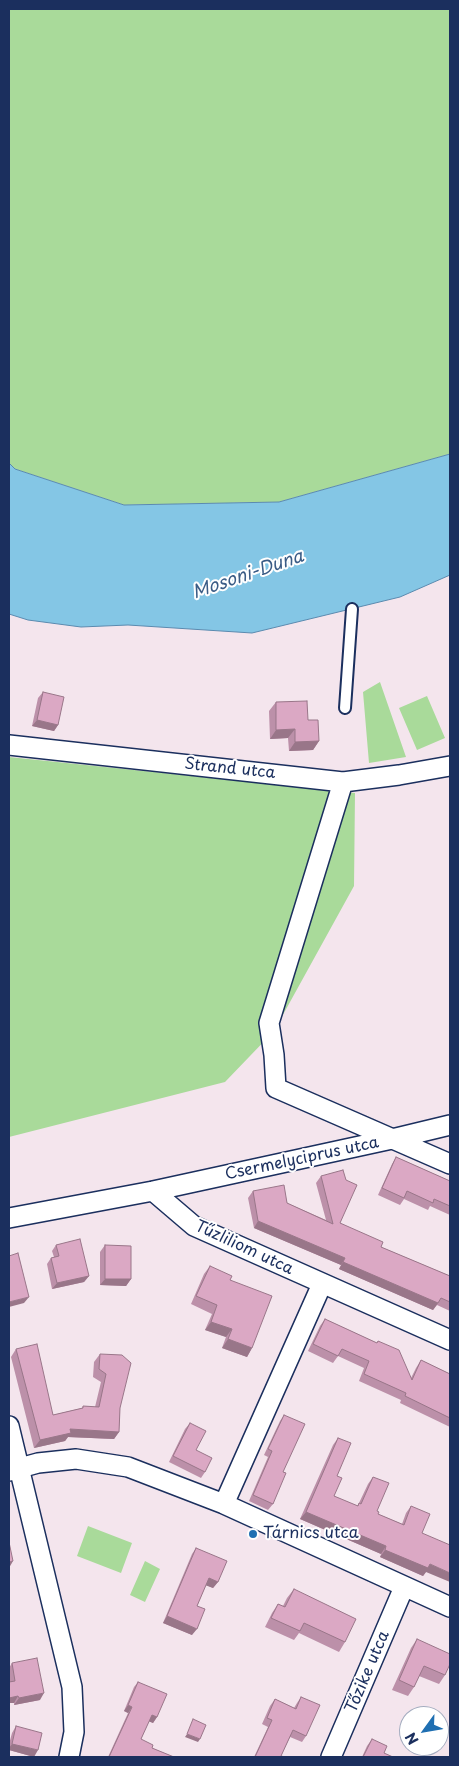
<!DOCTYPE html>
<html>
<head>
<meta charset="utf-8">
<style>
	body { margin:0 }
	#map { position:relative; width:459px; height:1766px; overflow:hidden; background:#f4e5ed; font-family:"Playpen Sans",sans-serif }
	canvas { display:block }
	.frame { position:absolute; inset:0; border:10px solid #1b2f5e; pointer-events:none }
	.north { position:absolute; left:399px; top:1706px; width:50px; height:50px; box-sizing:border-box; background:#fff; border:1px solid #a4acbf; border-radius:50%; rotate:238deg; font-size:14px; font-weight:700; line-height:20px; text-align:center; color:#1b2f5e }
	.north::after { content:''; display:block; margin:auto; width:18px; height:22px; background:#1f6fb2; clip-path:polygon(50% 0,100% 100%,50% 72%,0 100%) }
</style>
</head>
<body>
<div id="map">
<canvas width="459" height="1766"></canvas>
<div class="frame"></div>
<div class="north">N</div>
</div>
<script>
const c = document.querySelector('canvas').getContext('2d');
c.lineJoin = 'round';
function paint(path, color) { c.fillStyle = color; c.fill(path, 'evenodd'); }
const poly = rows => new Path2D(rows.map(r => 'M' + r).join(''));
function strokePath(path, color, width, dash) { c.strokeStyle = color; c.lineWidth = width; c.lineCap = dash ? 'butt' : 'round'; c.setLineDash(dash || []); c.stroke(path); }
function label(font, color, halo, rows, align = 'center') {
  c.font = font + ' "Playpen Sans",sans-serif'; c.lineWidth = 4; c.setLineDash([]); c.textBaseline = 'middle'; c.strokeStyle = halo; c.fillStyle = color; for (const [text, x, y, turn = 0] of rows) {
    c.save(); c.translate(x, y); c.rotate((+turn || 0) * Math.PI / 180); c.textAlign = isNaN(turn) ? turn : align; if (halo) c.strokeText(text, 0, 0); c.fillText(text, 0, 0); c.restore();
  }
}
paint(poly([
	[9,9,450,9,450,454,279,502,124,505,15,469,9,463],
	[380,682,406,757,369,763,363,692],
	[427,696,445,738,417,750,399,708],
	[9,757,355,793,354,886,274,1031,225,1082,9,1137],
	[88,1526,132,1543,121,1573,77,1556],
	[145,1561,160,1569,145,1602,130,1595]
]), '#a9da9a');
const water = poly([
	[450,454,450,575,400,597,252,633,128,625,81,627,28,620,9,614,9,463,15,469,124,505,279,502,450,454]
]);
paint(water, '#84c6e5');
strokePath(water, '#5a8aaf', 1);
const service = poly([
	[345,708,352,609]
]);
const minor = poly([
	[9,745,343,782,399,775,450,766],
	[343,782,269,1023,274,1055,276,1088,450,1164],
	[153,1191,194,1226,450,1340],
	[9,1218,153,1191,392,1139,450,1125],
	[9,1426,72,1687,74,1732,69,1757],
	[9,1471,38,1463,76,1459,128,1467,224,1504,450,1607],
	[224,1504,322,1284],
	[331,1757,404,1587]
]);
strokePath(service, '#1b2f5e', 14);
strokePath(minor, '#1b2f5e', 22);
strokePath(service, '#fff', 10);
strokePath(minor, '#fff', 19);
paint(poly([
	[43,692,58,725,54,731,32,726,38,698],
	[276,702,308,720,319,741,313,750,289,751,288,738,270,739,269,711],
	[396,1157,450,1181,450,1215,430,1206,428,1210,404,1199,400,1205,378,1195,392,1164],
	[321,1176,340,1223,381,1247,450,1276,450,1311,437,1305,433,1310,339,1269,341,1265,254,1228,248,1198,253,1191,287,1203,326,1220,316,1183],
	[56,1245,89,1276,84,1282,52,1289,47,1264,51,1258,54,1257,52,1251],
	[105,1245,131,1279,126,1286,100,1285,100,1252],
	[210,1266,230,1280,252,1348,247,1357,222,1348,226,1337,205,1330,212,1314,191,1304,204,1274],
	[325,1319,377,1343,378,1341,411,1378,416,1368,421,1360,450,1374,450,1427,400,1403,401,1400,359,1381,364,1368,338,1356,333,1363,308,1351,320,1326],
	[16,1349,53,1415,82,1408,83,1406,95,1407,101,1382,93,1377,94,1362,100,1354,120,1408,119,1432,114,1439,68,1437,65,1441,34,1448,11,1357],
	[284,1415,283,1472,273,1504,268,1510,249,1501,268,1457,264,1455,280,1421],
	[190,1423,196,1450,205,1472,201,1478,169,1462,185,1429],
	[338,1438,337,1476,334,1496,357,1506,359,1503,368,1484,373,1477,377,1511,378,1514,402,1524,406,1513,411,1506,422,1533,426,1572,423,1576,380,1557,381,1554,300,1519,333,1445],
	[196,1548,218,1582,213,1588,206,1585,197,1606,192,1635,163,1623,192,1554],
	[294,1589,345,1642,339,1652,299,1633,294,1640,265,1627,272,1613,278,1604,283,1606,287,1598],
	[417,1639,445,1675,439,1684,419,1676,414,1687,408,1696,392,1690,411,1648],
	[12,1663,40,1700,14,1705,14,1703,9,1703,9,1682,10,1682,9,1676,9,1668],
	[138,1682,157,1717,153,1723,149,1721,141,1739,152,1748,174,1757,108,1757,128,1713,124,1711,134,1687],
	[301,1697,306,1736,302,1742,290,1737,281,1756,285,1757,254,1757,268,1727,262,1724,270,1706,275,1699,294,1708,297,1703],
	[16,1726,34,1757,9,1750,9,1744,12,1733],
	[372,1739,384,1753,393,1757,362,1757,367,1746]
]), '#bc90a9');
paint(poly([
	[37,720,58,725,54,731,32,726],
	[295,729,288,738,270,739,276,730],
	[319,741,313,750,289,751,295,742],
	[258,1221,345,1258,341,1265,254,1228],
	[343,1262,438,1303,433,1310,339,1269],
	[89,1276,84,1282,52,1289,57,1283],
	[105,1279,131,1279,126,1286,100,1285],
	[29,1297,24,1303,9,1307,9,1302],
	[211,1322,232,1329,226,1337,205,1330],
	[228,1339,252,1348,247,1357,222,1348],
	[70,1429,119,1432,114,1439,68,1437,65,1441,34,1448,40,1440],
	[306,1512,386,1546,381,1554,300,1519],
	[385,1550,430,1564,450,1573,450,1582,426,1572,423,1576,380,1557],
	[13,1561,9,1568,9,1562],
	[209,1578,218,1582,213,1588,205,1585],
	[167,1616,197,1629,192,1635,163,1623],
	[44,1693,40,1700,14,1705,19,1698],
	[18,1696,14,1703,9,1703,9,1698],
	[128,1705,132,1707,128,1713,124,1711],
	[152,1715,157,1717,153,1723,148,1721],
	[187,1734,200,1739,198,1742,185,1737],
	[12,1744,38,1750,34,1757,9,1750,9,1748]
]), '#997689');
const building = poly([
	[43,692,64,697,58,725,37,720,43,692],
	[307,701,308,720,318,720,319,741,295,742,295,729,276,730,276,702,307,701],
	[396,1157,450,1181,450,1206,434,1199,433,1203,407,1191,404,1198,382,1188,396,1157],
	[343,1170,346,1180,357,1185,340,1223,383,1242,381,1247,450,1276,450,1302,441,1298,438,1303,343,1262,345,1258,258,1221,253,1191,284,1185,287,1203,333,1224,321,1176,343,1170],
	[80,1239,89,1276,57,1283,51,1258,59,1256,56,1245,80,1239],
	[105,1245,131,1246,131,1279,105,1279,105,1245],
	[18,1253,29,1297,9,1302,9,1256,18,1253],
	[210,1266,232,1276,230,1280,272,1296,252,1348,228,1339,232,1329,211,1322,217,1305,196,1296,210,1266],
	[325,1319,377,1343,378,1341,399,1350,412,1380,421,1360,450,1374,450,1418,405,1396,406,1393,364,1374,369,1361,342,1349,338,1356,313,1344,325,1319],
	[37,1344,53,1415,83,1408,83,1406,99,1407,106,1374,99,1369,100,1354,122,1355,131,1363,120,1408,119,1432,70,1429,71,1433,40,1440,16,1349,37,1344],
	[284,1415,305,1424,283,1472,286,1473,273,1504,253,1495,272,1451,268,1449,284,1415],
	[190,1423,206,1431,196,1450,212,1458,205,1472,173,1456,190,1423],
	[338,1438,351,1443,337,1476,342,1478,334,1496,358,1506,359,1503,361,1504,373,1477,389,1483,377,1511,379,1512,378,1514,404,1525,411,1506,430,1514,422,1533,450,1545,450,1573,430,1564,428,1568,385,1550,386,1546,306,1512,338,1438],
	[9,1542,13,1561,9,1562,9,1542],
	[196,1548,227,1561,218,1582,209,1578,197,1606,205,1609,197,1629,167,1616,196,1548],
	[294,1589,356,1619,345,1642,304,1623,300,1631,271,1618,278,1604,285,1607,294,1589],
	[417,1639,450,1654,450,1664,445,1675,424,1666,414,1687,399,1680,417,1639],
	[37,1658,44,1693,19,1698,18,1696,9,1698,9,1682,15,1681,12,1663,37,1658],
	[138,1682,167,1694,157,1717,152,1715,141,1739,153,1745,152,1748,174,1757,109,1757,132,1707,128,1705,138,1682],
	[301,1697,320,1705,306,1736,293,1730,281,1756,285,1757,255,1757,272,1720,267,1718,275,1699,296,1709,301,1697],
	[193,1719,206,1725,200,1739,187,1734,193,1719],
	[16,1726,42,1733,38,1750,12,1744,16,1726],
	[372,1739,387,1746,384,1753,393,1757,363,1757,372,1739]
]);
paint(building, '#dba8c4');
strokePath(building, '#997689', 1);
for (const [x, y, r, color] of [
	[253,1534,5,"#1f6fb2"]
]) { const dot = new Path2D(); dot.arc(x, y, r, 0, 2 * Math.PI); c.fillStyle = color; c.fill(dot); strokePath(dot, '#fff', 2); }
label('16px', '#1b2f5e', '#fff', [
	["Strand utca",230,769,6],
	["Csermelyciprus utca",302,1159,-12],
	["Tűzliliom utca",244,1248,25],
	["Tőzike utca",368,1672,-67]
]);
label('16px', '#1b2f5e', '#fff', [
	["Tárnics utca",263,1534]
], 'left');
label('italic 18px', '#3a5c86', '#fff', [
	["Mosoni-Duna",248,575,-19]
]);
</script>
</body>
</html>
